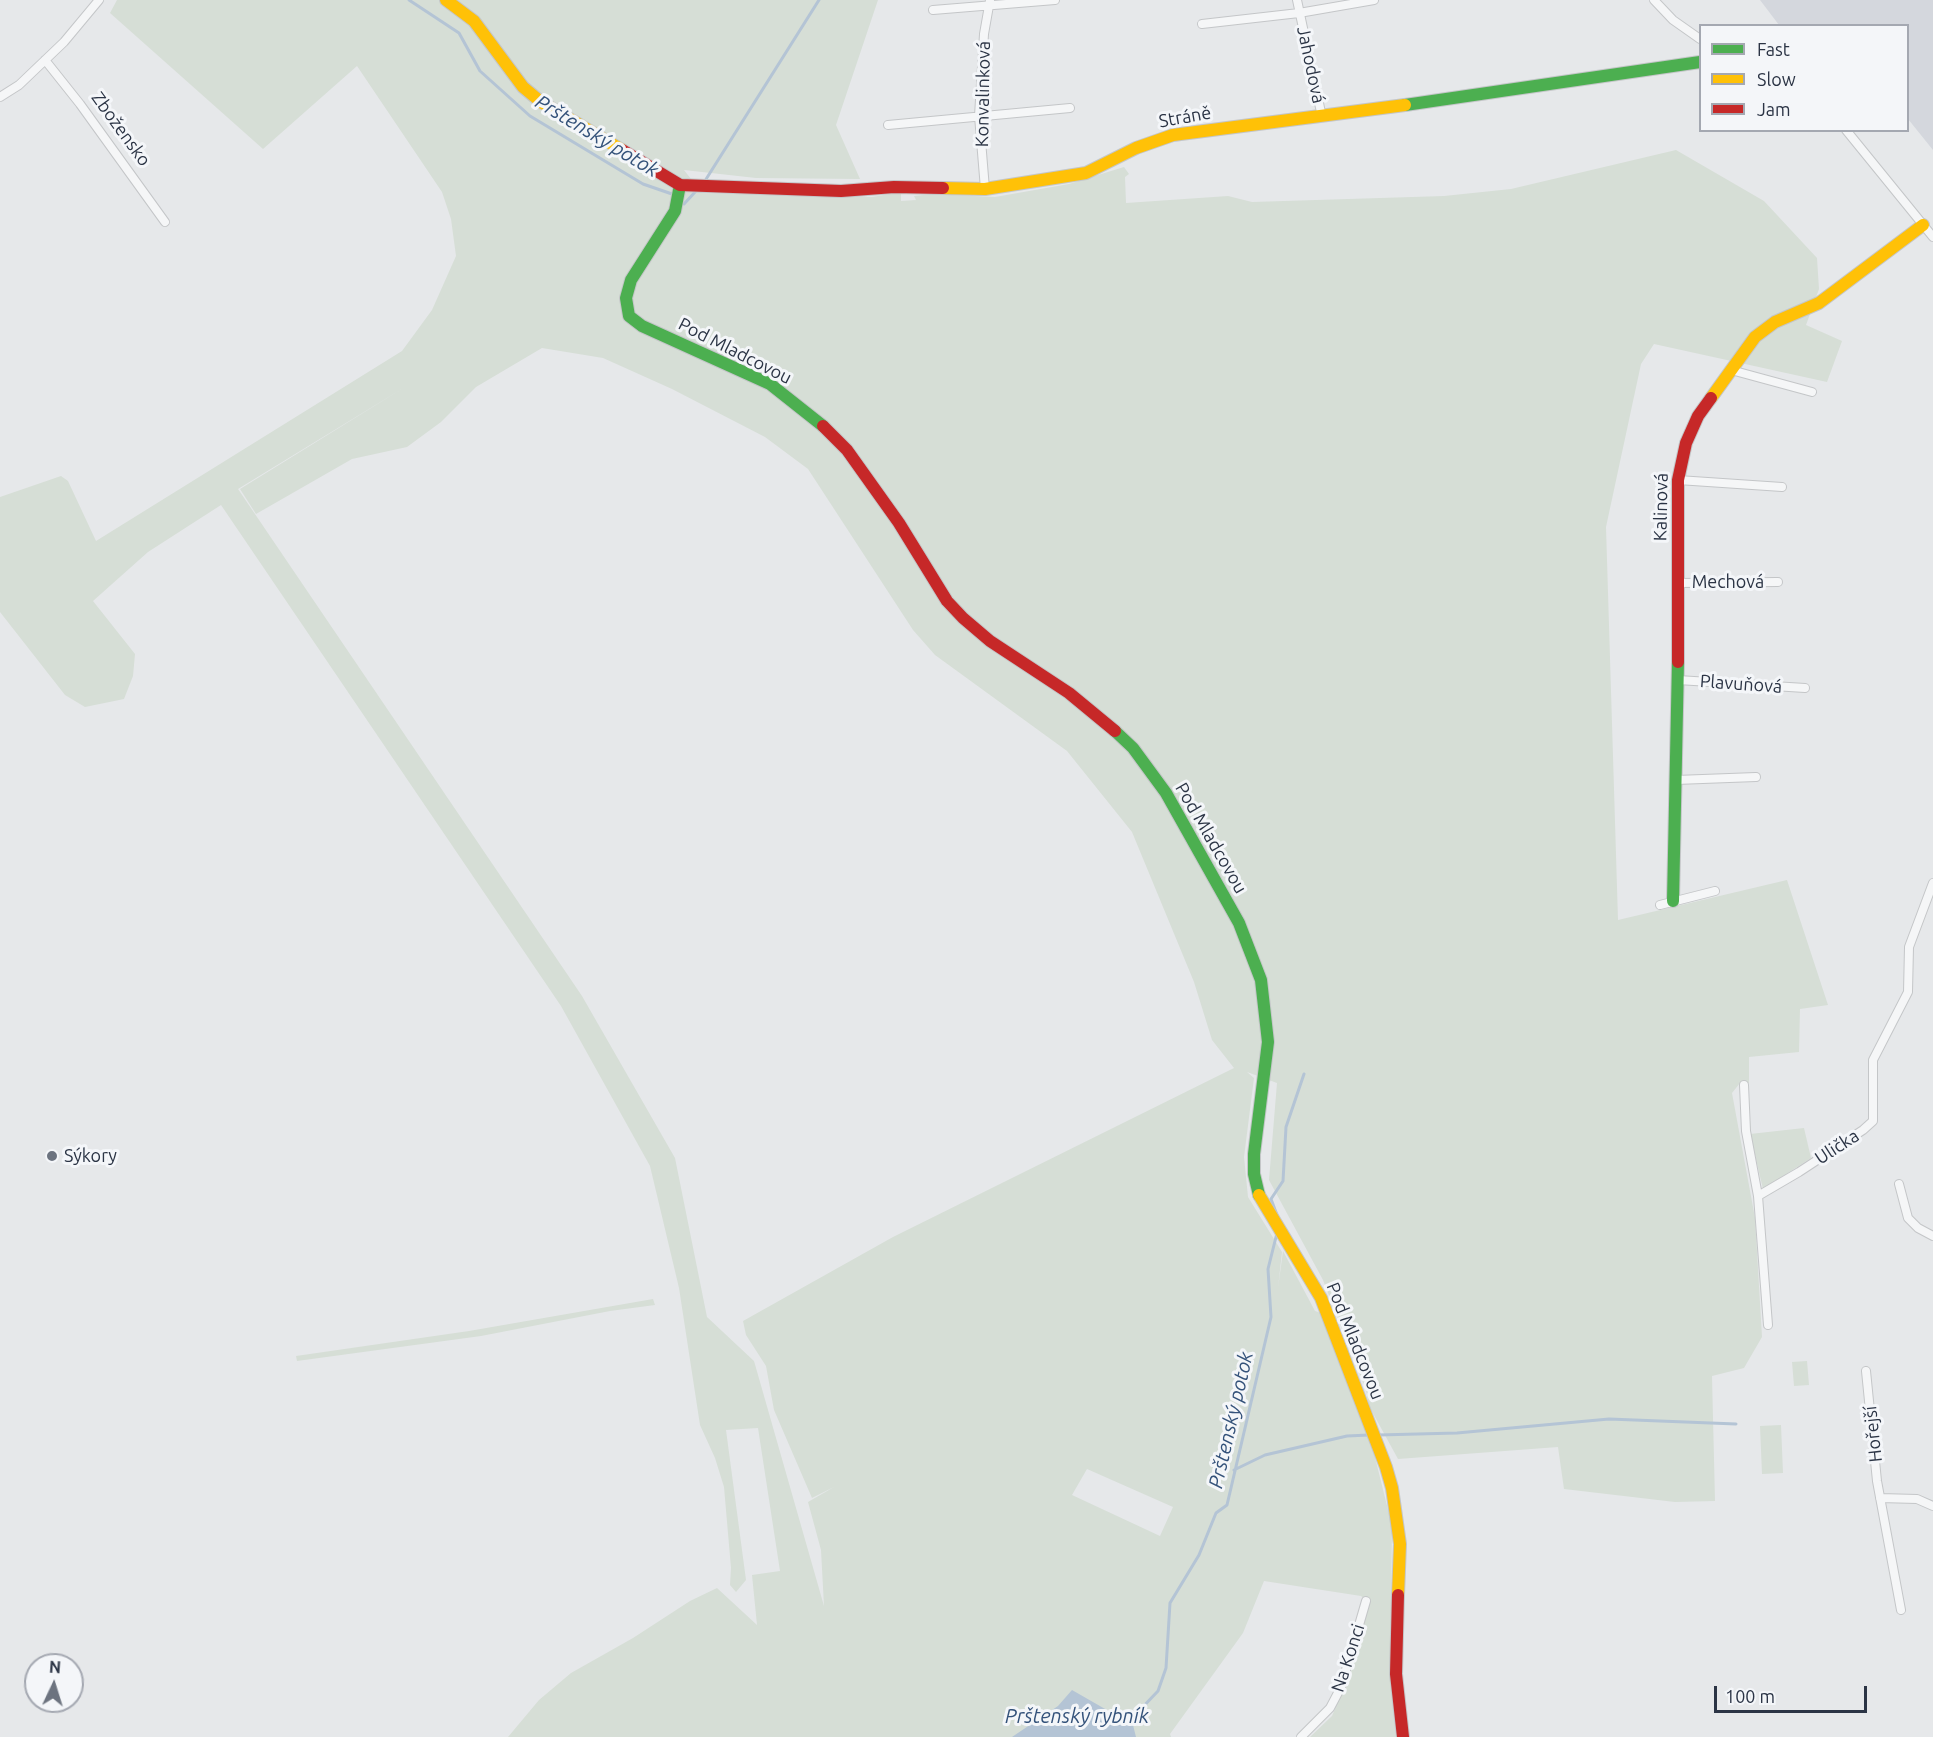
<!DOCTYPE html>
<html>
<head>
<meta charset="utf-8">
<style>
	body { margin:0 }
	#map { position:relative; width:1933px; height:1737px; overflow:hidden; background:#e6e8ea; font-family:Ubuntu,sans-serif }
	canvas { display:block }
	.legend { position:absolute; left:1699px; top:24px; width:210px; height:108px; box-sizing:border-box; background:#f4f6f9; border:2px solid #a4a8b1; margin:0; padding:8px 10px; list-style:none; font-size:18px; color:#2b3445 }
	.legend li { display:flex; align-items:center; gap:12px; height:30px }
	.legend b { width:30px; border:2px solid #a4a8b1 }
	.north { position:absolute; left:24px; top:1653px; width:60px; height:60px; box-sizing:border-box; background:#f4f6f9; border:2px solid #a4a8b1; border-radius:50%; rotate:4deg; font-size:16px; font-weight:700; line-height:24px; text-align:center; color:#2b3445 }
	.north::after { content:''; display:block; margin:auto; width:21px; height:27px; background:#6c737f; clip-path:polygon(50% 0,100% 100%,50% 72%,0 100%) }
	.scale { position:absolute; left:1714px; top:1686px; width:153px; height:27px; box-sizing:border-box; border:3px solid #2b3445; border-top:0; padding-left:8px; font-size:18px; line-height:21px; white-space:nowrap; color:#2b3445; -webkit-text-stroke:4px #f4f6f9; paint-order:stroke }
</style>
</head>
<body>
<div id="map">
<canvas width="1933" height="1737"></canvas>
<ul class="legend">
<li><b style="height:8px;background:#4caf50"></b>Fast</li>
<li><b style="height:8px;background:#ffc107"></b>Slow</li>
<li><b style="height:8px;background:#c62828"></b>Jam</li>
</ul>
<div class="north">N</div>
<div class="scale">100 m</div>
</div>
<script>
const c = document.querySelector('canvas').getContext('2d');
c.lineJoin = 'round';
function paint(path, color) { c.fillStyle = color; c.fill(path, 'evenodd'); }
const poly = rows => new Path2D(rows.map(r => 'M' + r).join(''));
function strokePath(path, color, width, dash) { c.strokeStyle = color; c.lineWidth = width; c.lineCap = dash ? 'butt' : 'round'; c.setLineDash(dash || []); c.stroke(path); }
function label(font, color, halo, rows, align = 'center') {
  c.font = font + ' Ubuntu,sans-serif'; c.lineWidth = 6; c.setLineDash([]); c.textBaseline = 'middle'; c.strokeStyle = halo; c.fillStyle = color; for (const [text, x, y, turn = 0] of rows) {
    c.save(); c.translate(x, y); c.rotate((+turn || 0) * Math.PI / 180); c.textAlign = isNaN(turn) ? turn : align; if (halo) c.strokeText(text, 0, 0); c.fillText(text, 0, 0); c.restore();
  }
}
paint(poly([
	[1760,0,1933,0,1933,150,1908,119,1908,26,1779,25]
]), '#d4d7dd');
paint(poly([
	[117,0,878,0,836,125,860,179,756,178,684,170,702,193,872,197,901,192,901,201,916,200,914,196,933,194,995,197,1069,184,1124,167,1129,174,1125,177,1126,203,1228,196,1252,202,1444,196,1511,189,1676,150,1764,201,1817,258,1819,289,1806,325,1842,341,1827,382,1654,344,1641,364,1606,527,1618,920,1787,880,1828,1005,1800,1009,1799,1052,1749,1057,1749,1083,1740,1083,1732,1093,1755,1218,1762,1337,1744,1368,1712,1376,1715,1501,1675,1502,1564,1489,1558,1447,1398,1459,1369,1406,1366,1390,1323,1280,1269,1180,1277,1083,1247,1072,1254,1078,1244,1157,1248,1197,1282,1252,1278,1288,1283,1251,1315,1311,1321,1313,1372,1445,1392,1526,1390,1681,1396,1737,1310,1737,1332,1716,1353,1667,1368,1602,1361,1596,1264,1581,1243,1633,1170,1734,1171,1737,508,1737,539,1700,571,1673,633,1638,690,1601,717,1588,757,1625,752,1575,780,1571,758,1428,726,1430,746,1580,736,1592,730,1585,731,1568,724,1487,715,1458,700,1425,679,1288,650,1166,561,1006,221,505,148,552,93,601,135,654,133,676,124,699,85,707,65,695,0,612,0,497,61,476,68,481,96,541,402,351,432,310,456,256,451,219,442,192,357,66,263,149,110,13],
	[542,348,603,358,672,389,765,437,808,469,913,630,935,655,1067,751,1132,832,1194,982,1212,1040,1234,1068,893,1237,743,1321,746,1335,766,1366,774,1410,812,1498,834,1487,808,1502,821,1550,824,1606,754,1361,707,1317,675,1158,582,996,238,489,405,387,240,489,256,514,352,459,407,447,441,422,476,387],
	[1087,1469,1173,1507,1160,1536,1072,1495],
	[1804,1128,1811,1158,1763,1189,1750,1134],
	[653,1299,655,1305,610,1311,481,1336,297,1361,296,1356,469,1331],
	[1807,1361,1809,1385,1794,1386,1792,1362],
	[1781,1425,1783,1473,1762,1474,1760,1426]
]), '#d6ded6');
paint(poly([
	[1072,1690,1133,1725,1136,1737,1012,1737,1058,1706]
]), '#b4c4d5');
strokePath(poly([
	[409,0,459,33,480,71,530,116,643,184,672,194],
	[703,184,819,0],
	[684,204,696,191],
	[1277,1215,1271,1199,1283,1181,1286,1127,1304,1074],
	[1378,1435,1457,1433,1609,1419,1736,1424],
	[1234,1470,1265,1455,1347,1436,1369,1435],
	[1119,1722,1138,1712,1158,1691,1166,1668,1170,1603,1199,1555,1216,1513,1227,1505,1271,1317,1268,1269,1277,1233]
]), '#b4c4d5', 3);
const street = poly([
	[1297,0,1322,117],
	[1654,0,1673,20,1700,39],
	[933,10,1055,0],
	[1202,24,1299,13,1374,0],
	[45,60,80,104,165,222],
	[0,97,19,85,64,42,99,0],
	[888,125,1070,108],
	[1846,130,1933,237],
	[985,189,979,116,984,34,990,0],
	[1731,370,1812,392],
	[1678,480,1782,487],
	[1679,583,1778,582],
	[1678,680,1805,688],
	[1676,780,1756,777],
	[1660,905,1715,891],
	[1744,1085,1746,1131,1758,1196],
	[1899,1184,1908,1218,1918,1228,1933,1236],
	[1768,1325,1758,1196,1799,1172,1863,1130,1873,1121,1873,1060,1908,992,1909,947,1933,883],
	[1866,1371,1877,1481,1901,1610],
	[1880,1498,1917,1499,1933,1506],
	[1301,1737,1330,1708,1341,1687,1366,1601]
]);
const fast = poly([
	[1405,105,1700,62],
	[680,185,675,211,631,280,626,298,629,316,642,326,770,384,823,426],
	[1115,731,1133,748,1166,793,1239,923,1261,980,1268,1042,1254,1154,1254,1174,1259,1195],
	[1673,901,1678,662]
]);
const slow = poly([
	[446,0,474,21,523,87,541,102,622,150],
	[943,188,985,189,1086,173,1136,148,1173,135,1405,105],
	[1711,398,1755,337,1775,322,1819,303,1923,225],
	[1259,1195,1321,1298,1386,1467,1392,1488,1400,1544,1398,1595]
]);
const jam = poly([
	[622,150,680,185,841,191,894,187,943,188],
	[823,426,847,450,899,523,947,601,963,618,990,641,1069,693,1115,731],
	[1678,662,1678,480,1686,443,1698,416,1711,398],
	[1398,1595,1396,1674,1403,1737]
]);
strokePath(street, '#c4c6c8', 10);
strokePath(fast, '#c4c6c8', 14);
strokePath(slow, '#c4c6c8', 14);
strokePath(jam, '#c4c6c8', 14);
strokePath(street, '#f5f6f7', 8);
strokePath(fast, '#4caf50', 12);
strokePath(slow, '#ffc107', 12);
strokePath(jam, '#c62828', 12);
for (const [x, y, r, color] of [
	[52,1156,6,"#6c737f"]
]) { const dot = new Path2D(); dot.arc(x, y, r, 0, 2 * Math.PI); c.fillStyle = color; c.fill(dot); strokePath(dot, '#f4f6f9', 2); }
label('18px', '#2b3445', '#f4f6f9', [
	["Jahodová",1311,65,78],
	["Konvalinková",983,94,-89],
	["Stráně",1185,117,-10],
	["Zbožensko",121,129,54],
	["Pod Mladcovou",735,351,27],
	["Kalinová",1661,507,-89],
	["Mechová",1728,582],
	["Plavuňová",1741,684,4],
	["Pod Mladcovou",1211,838,60],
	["Ulička",1837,1147,-33],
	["Pod Mladcovou",1355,1341,68],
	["Hořejší",1873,1434,-96],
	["Na Konci",1348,1658,-72]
]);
label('18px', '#2b3445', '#f4f6f9', [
	["Sýkory",64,1156]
], 'left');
label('italic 20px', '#34527a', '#f4f6f9', [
	["Prštenský potok",597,136,31],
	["Prštenský potok",1231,1420,-77],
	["Prštenský rybník",1077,1716]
]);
</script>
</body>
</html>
